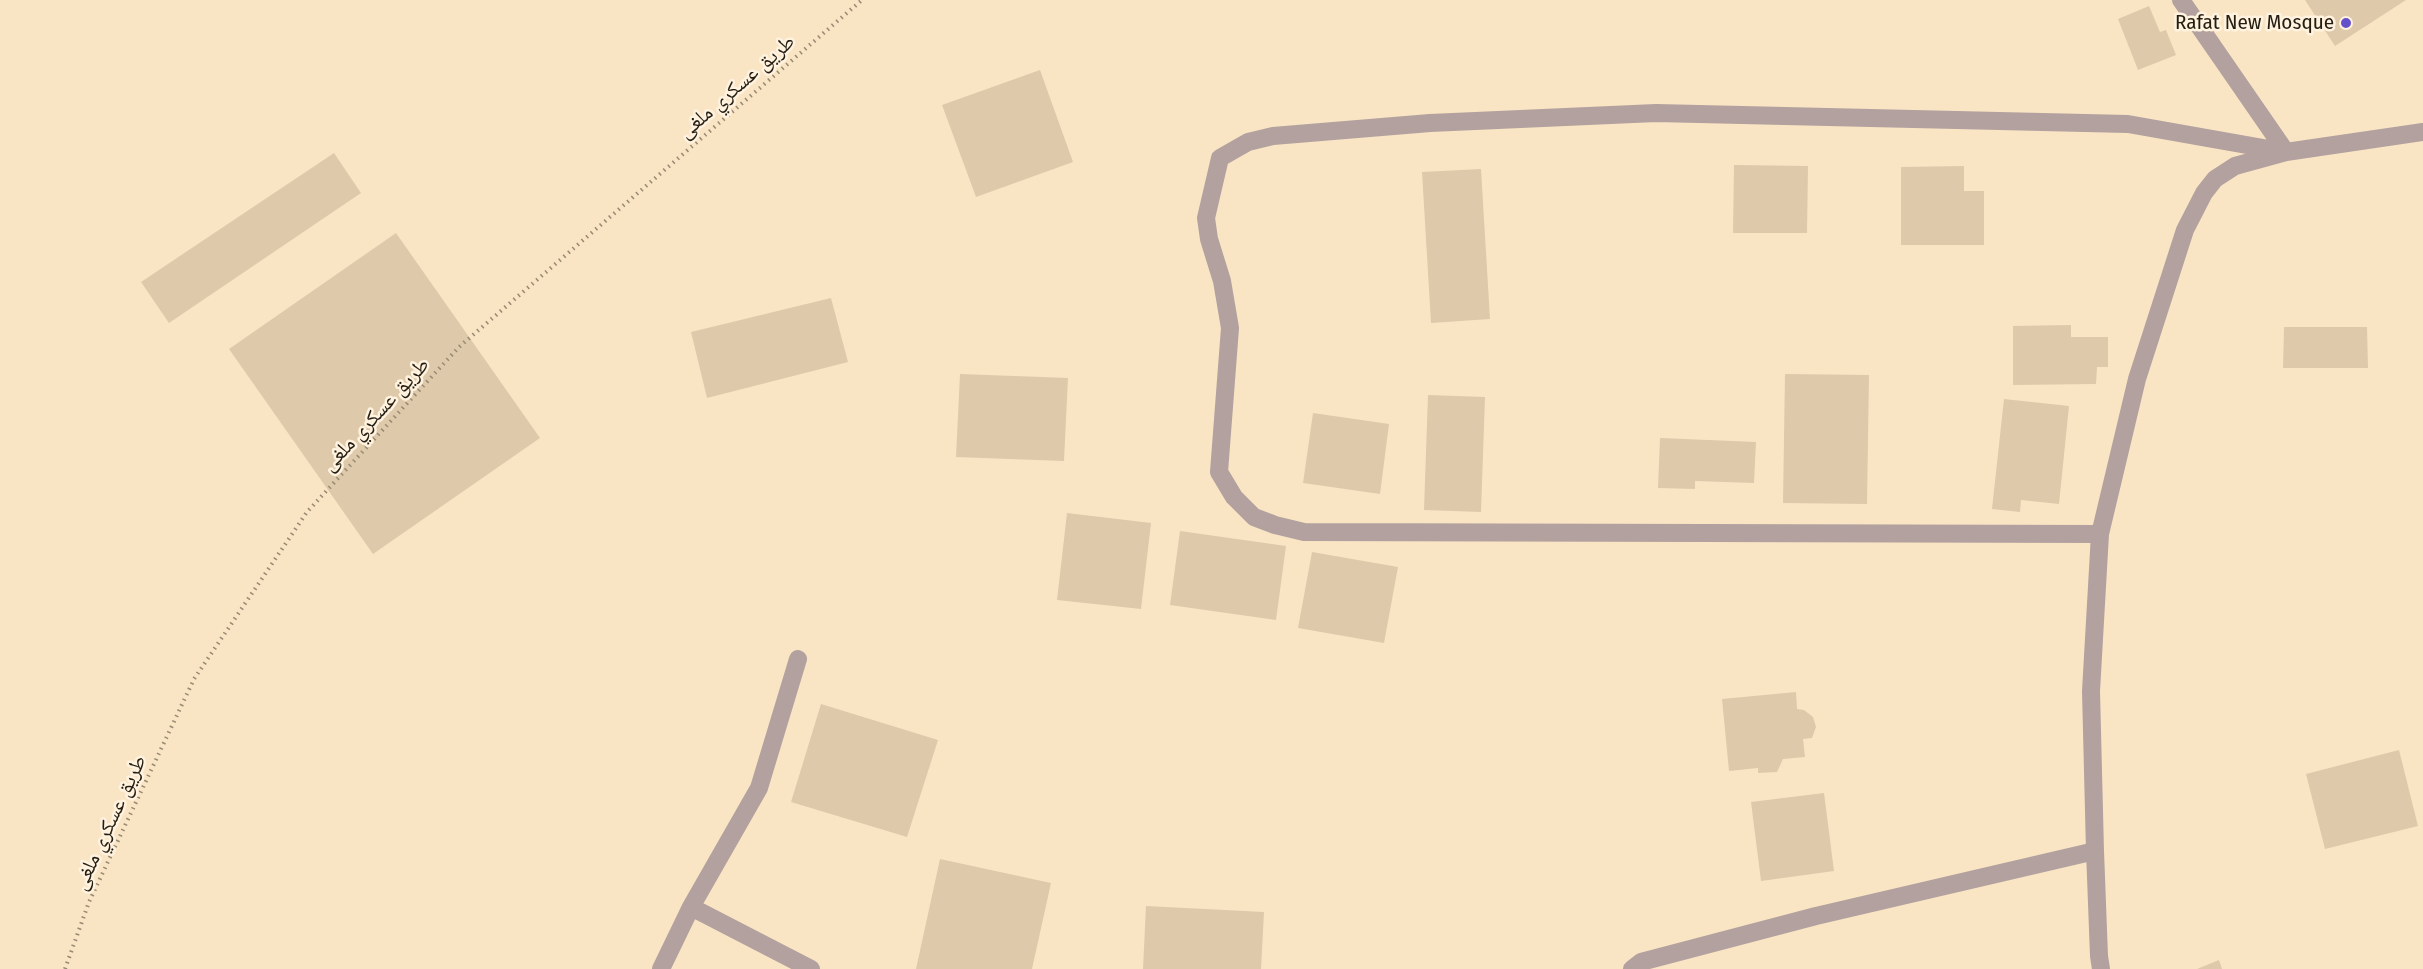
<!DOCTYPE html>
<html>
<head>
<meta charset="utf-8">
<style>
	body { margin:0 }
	canvas { display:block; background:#f9e4c4 }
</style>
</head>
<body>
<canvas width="2423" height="969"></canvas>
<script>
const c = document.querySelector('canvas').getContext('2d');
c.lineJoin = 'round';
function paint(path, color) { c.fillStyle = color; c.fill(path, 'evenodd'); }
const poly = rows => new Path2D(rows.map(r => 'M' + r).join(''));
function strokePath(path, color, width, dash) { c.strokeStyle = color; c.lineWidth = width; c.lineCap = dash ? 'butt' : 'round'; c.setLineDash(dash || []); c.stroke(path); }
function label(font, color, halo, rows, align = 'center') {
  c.font = font + ' "Fira Sans Condensed","Noto Naskh Arabic",sans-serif'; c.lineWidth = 5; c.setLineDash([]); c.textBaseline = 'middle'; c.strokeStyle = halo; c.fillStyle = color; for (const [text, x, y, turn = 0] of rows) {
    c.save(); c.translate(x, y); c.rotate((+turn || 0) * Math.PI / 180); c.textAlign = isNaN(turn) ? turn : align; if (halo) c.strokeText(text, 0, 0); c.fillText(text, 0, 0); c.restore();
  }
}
paint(poly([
	[2305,0,2406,0,2335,46],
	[2149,6,2160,32,2166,30,2176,55,2138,70,2118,19],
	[1040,70,1073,162,976,197,942,105],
	[334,153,361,193,169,323,141,282],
	[1734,165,1808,166,1807,233,1733,233],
	[1964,166,1964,191,1984,191,1984,245,1901,245,1901,167],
	[1481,169,1490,319,1431,323,1422,172],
	[396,233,540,438,373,554,229,349],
	[831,298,848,362,707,398,691,332],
	[2071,325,2071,337,2108,337,2108,367,2097,367,2096,384,2013,385,2013,326],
	[2284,327,2367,327,2368,368,2283,368],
	[960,374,1068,378,1064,461,956,457],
	[1785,374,1869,375,1867,504,1783,503],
	[1428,395,1485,397,1481,512,1424,510],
	[2004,399,2069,406,2059,504,2021,500,2020,512,1992,509],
	[1313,413,1389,424,1380,494,1303,483],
	[1660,438,1756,442,1754,483,1695,481,1695,489,1658,488],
	[1067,513,1151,523,1141,609,1057,600],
	[1180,531,1286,546,1276,620,1170,605],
	[1312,552,1398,567,1384,643,1298,628],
	[1796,692,1797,709,1804,710,1813,717,1816,727,1812,738,1803,739,1805,757,1783,759,1777,772,1758,773,1758,768,1729,771,1722,699],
	[821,704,938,740,907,837,791,802],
	[2399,750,2418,826,2325,849,2306,774],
	[1824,793,1834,871,1761,881,1751,802],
	[940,859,1051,883,1032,969,916,969],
	[1146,906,1264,912,1261,969,1143,969],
	[2219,960,2222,969,2197,969]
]), '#decaab');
strokePath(poly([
	[65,969,89,902,194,679,307,512,459,347,862,0]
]), '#998a73', 4, [1.5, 4.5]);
strokePath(poly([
	[2181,0,2286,152],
	[2100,534,1304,532,1275,525,1254,517,1234,497,1219,472,1230,328,1222,281,1209,239,1206,218,1220,158,1248,142,1273,136,1430,123,1656,113,2128,124,2286,152],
	[691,907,811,969],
	[661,969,691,907,759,788,798,659],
	[1632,969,1641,962,1816,916,2095,851],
	[2101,969,2099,956,2095,851,2091,691,2100,534,2137,379,2185,230,2204,193,2215,179,2235,166,2286,152,2423,132]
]), '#b3a19f', 18);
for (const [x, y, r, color] of [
	[2346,23,6,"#6550c9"]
]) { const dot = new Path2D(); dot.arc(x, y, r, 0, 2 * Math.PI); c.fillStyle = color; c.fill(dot); strokePath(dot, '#fff2df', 2); }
label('21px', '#241d11', '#fff2df', [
	["Rafat New Mosque",2334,23]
], 'right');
label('21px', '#241d11', '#fff2df', [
	["طريق عسكري ملغى",737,87,-41],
	["طريق عسكري ملغى",376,415,-47],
	["طريق عسكري ملغى",110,823,-65]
]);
</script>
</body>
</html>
